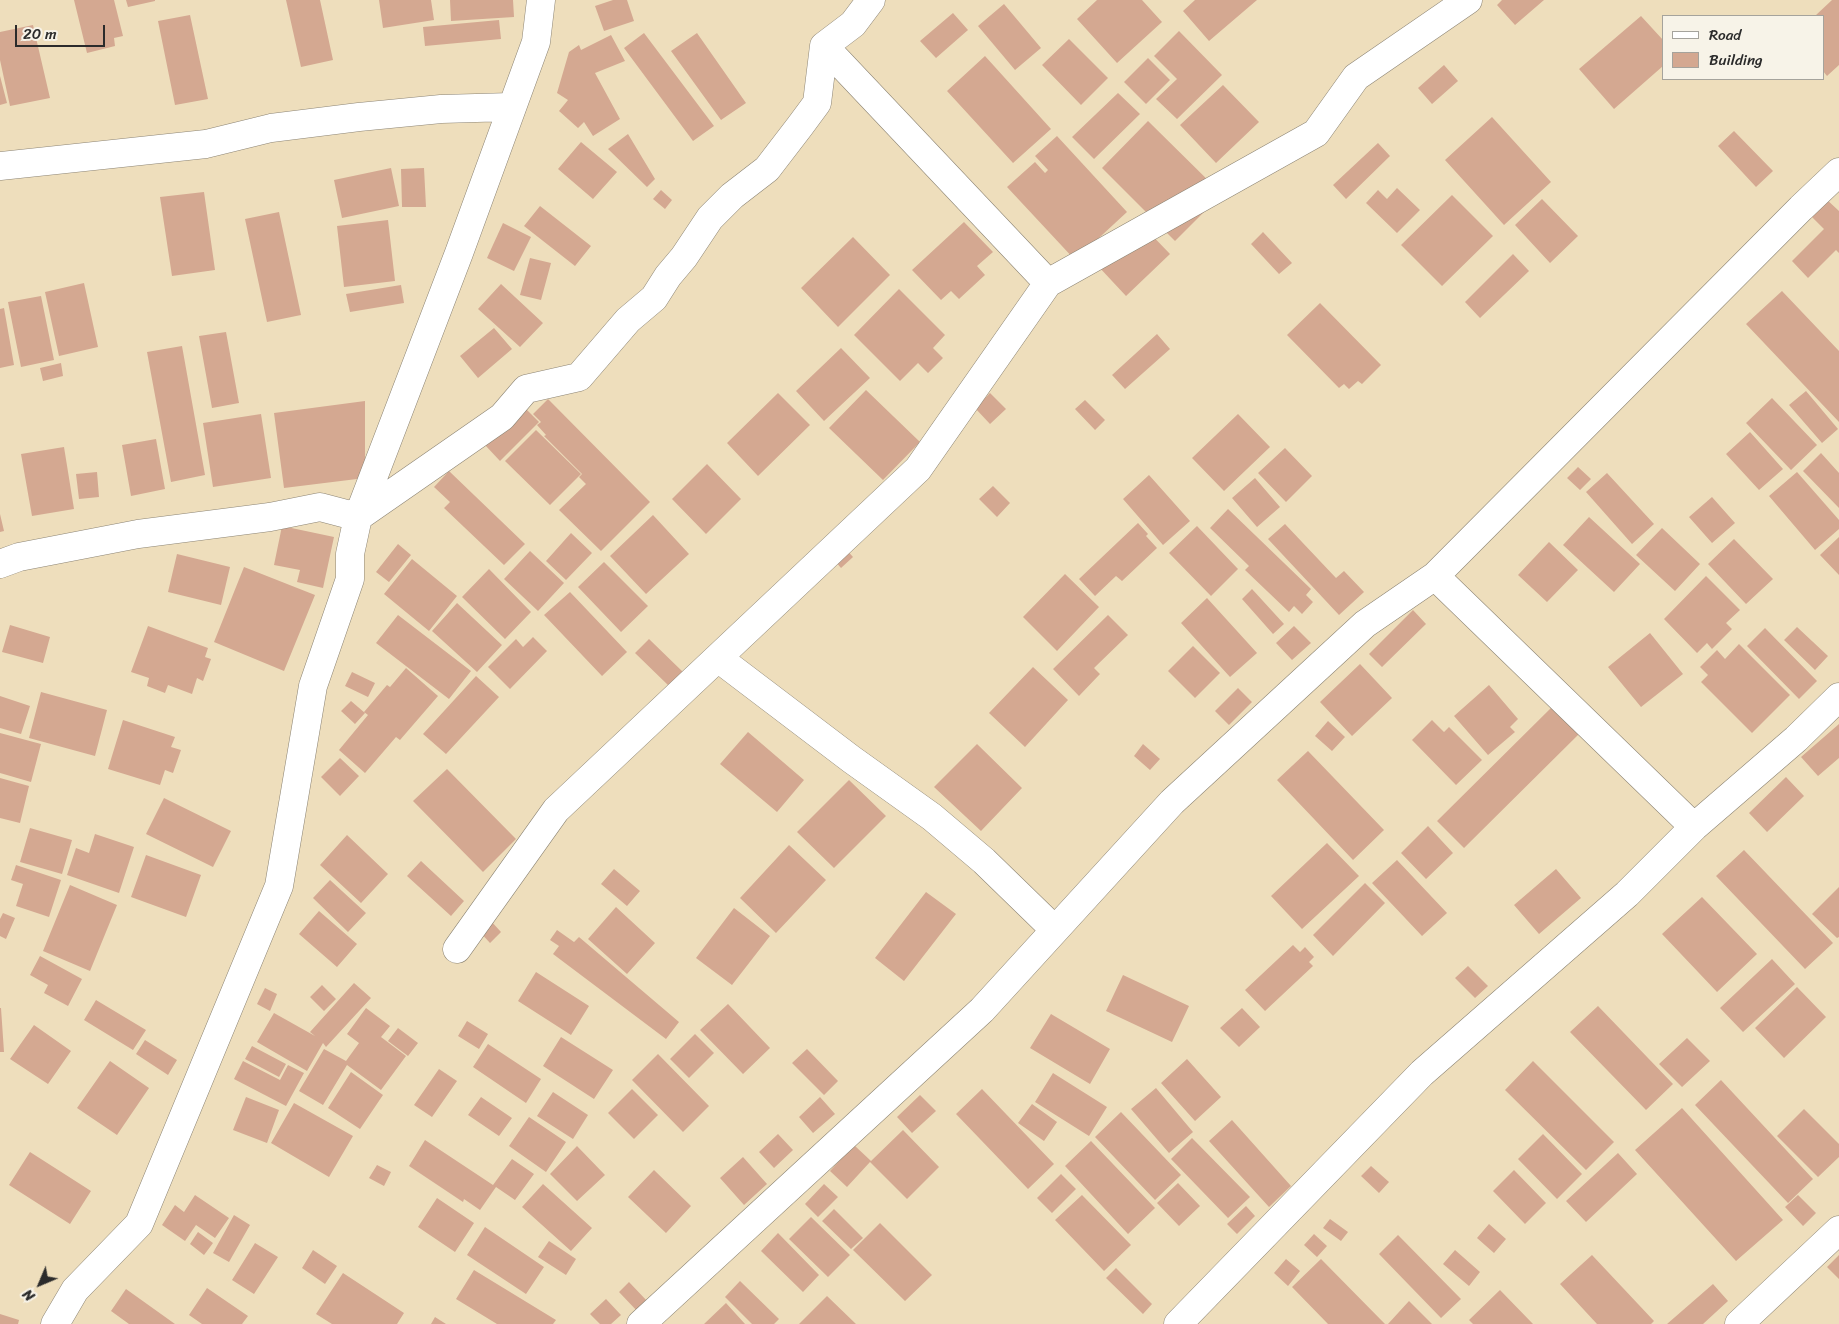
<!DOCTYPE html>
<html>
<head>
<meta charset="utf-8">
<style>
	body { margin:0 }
	#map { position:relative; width:1839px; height:1324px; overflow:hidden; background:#eedebc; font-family:Sriracha,sans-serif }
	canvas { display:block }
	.legend { position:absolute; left:1662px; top:15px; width:162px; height:65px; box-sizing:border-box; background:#f7f3e8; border:1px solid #a5a39c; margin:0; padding:6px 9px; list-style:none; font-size:15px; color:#2b2b2b }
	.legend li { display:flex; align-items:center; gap:10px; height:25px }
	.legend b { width:25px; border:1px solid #a5a39c }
	.north { position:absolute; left:15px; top:1259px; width:50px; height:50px; -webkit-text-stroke:4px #f7f3e8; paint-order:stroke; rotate:225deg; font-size:14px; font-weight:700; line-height:20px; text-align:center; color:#2b2b2b }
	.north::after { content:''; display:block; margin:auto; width:18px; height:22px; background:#2b2b2b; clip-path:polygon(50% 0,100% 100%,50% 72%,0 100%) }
	.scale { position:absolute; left:15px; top:25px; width:90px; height:22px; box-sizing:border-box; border:2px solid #2b2b2b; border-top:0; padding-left:6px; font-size:15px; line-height:18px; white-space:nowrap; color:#2b2b2b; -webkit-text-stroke:4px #f7f3e8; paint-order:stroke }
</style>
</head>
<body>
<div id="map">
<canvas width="1839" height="1324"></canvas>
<ul class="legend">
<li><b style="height:6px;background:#fff"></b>Road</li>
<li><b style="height:14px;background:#d4a891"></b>Building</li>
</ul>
<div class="north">N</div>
<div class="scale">20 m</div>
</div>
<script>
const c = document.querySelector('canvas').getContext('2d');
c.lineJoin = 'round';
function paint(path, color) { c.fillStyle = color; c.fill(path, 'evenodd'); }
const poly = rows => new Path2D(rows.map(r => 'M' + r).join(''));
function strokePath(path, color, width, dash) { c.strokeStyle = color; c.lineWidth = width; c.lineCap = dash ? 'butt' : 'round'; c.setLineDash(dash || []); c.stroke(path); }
paint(poly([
	[74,0,114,0,123,36,114,38,115,46,87,53],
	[126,0,155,0,155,1,128,7],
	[286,0,320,0,333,60,301,67],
	[379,0,431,0,434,20,383,28],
	[450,0,513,0,514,17,451,21],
	[613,0,627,0,634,21,604,31,595,6],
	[1097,0,1142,0,1162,22,1117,63,1077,19],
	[1195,0,1257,0,1209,41,1183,11],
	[1502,0,1544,0,1515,25,1497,5],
	[1832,0,1839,0,1839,65,1827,76,1823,71,1823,16,1815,16],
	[1004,4,1041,48,1015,70,978,26],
	[953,13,968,30,936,58,920,41],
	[190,15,208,99,175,105,158,21],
	[1641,16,1663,40,1663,66,1614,109,1579,69],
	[499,20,501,39,425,46,423,27],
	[33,25,50,98,10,106,0,60,0,32],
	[1179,31,1222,75,1177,119,1156,99,1177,79,1154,56],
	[644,33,714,126,693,141,624,48],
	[697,33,746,103,721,120,671,51],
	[611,35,625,61,595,73,620,119,593,136,584,122,578,128,559,111,568,100,557,93,569,52,579,45,581,50],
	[1069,39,1108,78,1081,105,1042,65],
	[985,56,1051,129,1013,163,947,91],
	[1148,58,1170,80,1146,104,1124,82],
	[1444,65,1458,81,1432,104,1418,88],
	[0,76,7,103,0,105],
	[1223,85,1259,122,1216,163,1180,125],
	[1118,93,1140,114,1094,159,1072,137],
	[1492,117,1551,182,1504,225,1445,160],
	[1148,121,1222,194,1175,241,1102,168],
	[1734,131,1773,171,1756,187,1718,146],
	[628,134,655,179,647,187,608,149],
	[1057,136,1127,212,1075,260,1007,187,1035,162,1045,173,1048,170,1035,156],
	[581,142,617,172,593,199,558,169],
	[1378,143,1390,156,1346,199,1333,185],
	[391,168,399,206,342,218,334,180],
	[424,168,426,207,402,207,401,169],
	[1397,188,1420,210,1397,233,1366,203,1378,190,1387,199],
	[661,190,672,200,665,209,653,199],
	[204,192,215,270,172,276,160,197],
	[1452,195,1493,236,1442,286,1401,245],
	[1825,198,1839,211,1839,253,1836,250,1808,278,1792,261,1824,229,1809,214],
	[1542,199,1578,236,1550,263,1515,225],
	[540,206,591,246,575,266,524,226],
	[279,212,301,315,267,322,245,219],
	[388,220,395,281,344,287,337,226],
	[964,222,993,252,977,266,985,275,959,299,951,291,941,300,912,270],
	[503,223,531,237,514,271,487,258],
	[1142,225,1170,254,1126,296,1098,266],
	[1263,232,1292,263,1279,274,1251,244],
	[853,237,890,275,838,327,801,288],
	[1513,254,1529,271,1480,318,1465,302],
	[530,258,551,263,541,300,520,295],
	[84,283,98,347,59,356,45,292],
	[501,284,543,323,520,347,478,309],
	[401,285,404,303,350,312,346,294],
	[899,289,945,335,933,348,943,358,928,373,918,363,900,381,854,335],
	[1782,291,1839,351,1839,422,1746,324],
	[41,296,54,360,21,367,8,302],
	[1320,303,1381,365,1362,384,1358,381,1349,389,1344,384,1339,388,1287,335],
	[4,308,14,365,0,368,0,309],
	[494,328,512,349,478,378,460,356],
	[226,332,239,403,212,408,199,336],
	[1157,334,1170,349,1125,389,1112,375],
	[182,346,205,475,171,482,147,352],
	[841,348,870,378,824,421,796,391],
	[61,363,63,376,43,381,40,368],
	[866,390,920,442,883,480,829,428],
	[1806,391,1838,429,1822,443,1789,405],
	[778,393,810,425,758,476,727,443],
	[990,393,1006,409,990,424,975,408],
	[1772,398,1817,445,1791,470,1746,423],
	[548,399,650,502,601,551,559,510,586,484,579,477,582,474,544,436,546,435,537,425,541,422,533,414],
	[1085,400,1105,420,1095,430,1075,409],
	[365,401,365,478,284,488,274,413],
	[523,406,539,422,500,461,485,445],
	[261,414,271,478,213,487,203,423],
	[1238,414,1270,447,1224,491,1192,458],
	[536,430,581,474,550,505,505,461],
	[1750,432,1783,469,1759,490,1726,454],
	[156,439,165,489,131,496,122,445],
	[64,447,74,509,32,516,21,454],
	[1285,448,1312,476,1286,502,1258,473],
	[1821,453,1839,473,1839,508,1803,471],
	[707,464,741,499,706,534,672,499],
	[1578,467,1591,479,1580,490,1567,478],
	[449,471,525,544,504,565,444,508,450,502,434,487],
	[97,472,99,497,79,499,76,474],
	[1797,472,1839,520,1839,529,1815,550,1769,496],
	[1607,473,1654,524,1632,544,1586,492],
	[1149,475,1190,521,1163,545,1123,499],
	[1255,478,1280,507,1257,527,1232,498],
	[993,486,1010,503,997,517,979,499],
	[1712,497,1735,523,1712,543,1689,517],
	[1228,509,1311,589,1306,595,1313,602,1302,614,1294,606,1289,612,1245,570,1249,566,1210,528],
	[0,514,4,531,0,532],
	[653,515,689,554,646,594,610,556],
	[1589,517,1640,564,1614,592,1563,545],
	[1138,523,1148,534,1146,536,1157,548,1122,581,1116,576,1095,596,1079,579],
	[1285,524,1336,578,1344,571,1364,592,1339,615,1268,539],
	[282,526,334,537,323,588,297,582,300,570,274,565],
	[1197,526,1238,569,1211,596,1169,553],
	[1662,528,1700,564,1675,591,1636,555],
	[571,533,592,553,566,580,546,561],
	[834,536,853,557,841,568,822,546],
	[1839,537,1839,575,1820,555],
	[1734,539,1773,579,1746,604,1708,564],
	[1549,542,1578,570,1547,602,1518,575],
	[398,544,411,555,389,582,376,572],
	[530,551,564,583,538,611,504,579],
	[177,554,230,567,221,605,168,592],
	[412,559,457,596,429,631,384,594],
	[604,562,648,606,621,632,578,587],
	[244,567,315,595,284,671,214,642],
	[489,569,531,612,505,639,462,597],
	[1065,574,1099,607,1057,651,1023,617],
	[1706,576,1740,610,1726,623,1732,629,1712,649,1707,643,1697,653,1664,619],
	[1252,589,1284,624,1273,634,1242,599],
	[570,592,627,652,602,676,544,615],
	[1207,598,1257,653,1230,677,1181,623],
	[457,603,502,645,477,672,432,631],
	[1413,610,1426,624,1382,667,1369,654],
	[398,615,471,671,449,699,376,643],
	[1108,615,1128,635,1094,668,1100,674,1079,696,1053,669],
	[10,625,50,637,43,663,2,652],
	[148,626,208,648,205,657,211,659,203,681,197,678,192,694,168,685,165,693,147,686,149,678,131,672],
	[1294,626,1311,643,1292,660,1276,643],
	[1797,627,1828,656,1815,670,1784,640],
	[1765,628,1817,681,1799,699,1747,646],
	[1650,633,1683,674,1641,707,1608,667],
	[533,637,547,651,510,689,488,667,516,639,523,647],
	[649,639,684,673,670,687,635,653],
	[1739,644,1790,695,1752,733,1701,682,1708,675,1700,667,1717,650,1725,659],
	[1193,646,1220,673,1195,698,1168,671],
	[1360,664,1392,698,1352,736,1320,702],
	[1033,667,1068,700,1025,747,989,713],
	[406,668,438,696,400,740,396,737,365,773,339,750,368,715,364,712,387,685,390,687],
	[352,672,375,683,368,697,345,686],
	[476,676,499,697,446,754,423,734],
	[1489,685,1518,719,1510,727,1515,732,1488,755,1454,716],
	[1238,688,1252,702,1229,725,1215,711],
	[41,692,107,710,95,756,29,738],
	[0,696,30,706,21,734,0,728],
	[351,701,365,713,355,724,341,711],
	[1553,706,1580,733,1464,848,1437,821],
	[123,720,175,737,171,747,181,750,173,773,165,770,160,785,108,769],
	[1432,720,1444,732,1449,727,1482,760,1456,785,1412,740],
	[1328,721,1345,737,1332,751,1315,736],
	[1839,724,1839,758,1818,776,1801,757],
	[748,732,804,780,777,812,720,764],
	[0,733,41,744,31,782,0,773],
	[977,744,1022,788,981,831,934,787],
	[1143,744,1160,759,1150,770,1134,756],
	[1308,751,1384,830,1353,860,1277,780],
	[340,758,359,776,340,796,321,777],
	[447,769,516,839,483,872,413,801],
	[1786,777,1804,796,1767,832,1749,813],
	[0,778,29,786,20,823,0,818],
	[849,780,886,816,834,868,797,832],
	[164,798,231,831,213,867,146,834],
	[1428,826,1453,853,1426,879,1401,853],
	[30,828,72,840,62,874,20,862],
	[95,834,134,847,119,893,67,875,76,848,89,853],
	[347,835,388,874,361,903,320,865],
	[1327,843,1359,876,1302,929,1271,896],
	[789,845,826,880,776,933,740,898],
	[1744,850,1833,943,1805,969,1716,876],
	[146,855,201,875,186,917,131,897],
	[1397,860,1447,913,1422,936,1372,883],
	[421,861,464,901,451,916,407,876],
	[16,865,61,880,49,917,16,906,23,884,11,880],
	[614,869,640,891,627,906,601,884],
	[1556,869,1581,898,1539,934,1514,905],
	[330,880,366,913,348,932,313,898],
	[1365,883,1385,903,1333,956,1313,935],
	[70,885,117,905,90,971,43,951],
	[1839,887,1839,937,1837,938,1812,914],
	[926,892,956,914,904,981,875,958],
	[1702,897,1757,954,1717,992,1662,934],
	[616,907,655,943,627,974,588,939],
	[479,908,501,932,490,943,468,919],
	[734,908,770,936,732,985,696,958],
	[319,911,357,944,337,967,299,934],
	[3,913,15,918,6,939,0,936,0,919],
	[557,930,574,942,579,937,679,1022,666,1039,553,954,559,946,550,940],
	[1293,945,1300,952,1305,947,1314,957,1309,962,1313,966,1265,1011,1245,990],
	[40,956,82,979,68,1006,44,993,48,985,30,975],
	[1772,959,1795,984,1743,1032,1720,1008],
	[1468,966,1488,986,1475,998,1455,978],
	[536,972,589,1006,571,1035,518,1001],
	[1123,975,1189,1006,1172,1042,1106,1011],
	[354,983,371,998,326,1047,323,1043,307,1071,257,1042,274,1013,315,1036,310,1032],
	[322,985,336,999,324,1011,310,997],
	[1797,987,1826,1017,1784,1058,1755,1028],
	[265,988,277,994,270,1011,257,1004],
	[96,1000,146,1030,133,1050,84,1020],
	[728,1004,770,1048,743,1074,700,1030],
	[1598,1006,1673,1084,1646,1110,1570,1032],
	[0,1008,1,1008,4,1052,0,1052],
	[366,1008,390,1026,381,1037,406,1056,381,1090,347,1065,323,1105,299,1091,324,1049,346,1061,359,1043,347,1034],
	[1242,1008,1260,1027,1239,1047,1220,1028],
	[1051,1014,1110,1049,1090,1084,1030,1048],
	[467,1021,488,1034,479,1049,458,1036],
	[34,1025,71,1051,48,1084,10,1059],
	[398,1028,418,1043,408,1056,388,1041],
	[695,1034,714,1053,689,1078,670,1059],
	[561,1037,613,1070,594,1099,543,1066],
	[1687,1038,1710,1061,1682,1087,1659,1064],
	[145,1040,177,1060,168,1075,136,1054],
	[488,1044,541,1079,526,1103,473,1067],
	[252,1046,286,1064,279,1077,245,1059],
	[807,1049,838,1081,824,1095,792,1063],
	[658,1054,709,1106,683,1132,632,1080],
	[1187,1059,1221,1097,1195,1121,1161,1083],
	[110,1061,149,1088,117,1135,77,1108],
	[243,1061,280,1080,288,1065,304,1073,286,1106,234,1079],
	[1533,1061,1614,1142,1586,1170,1505,1090],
	[439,1069,457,1081,432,1117,414,1105],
	[351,1072,383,1095,360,1129,328,1108],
	[1053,1073,1107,1107,1089,1136,1035,1102],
	[1721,1080,1813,1179,1788,1203,1695,1105],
	[1156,1088,1193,1132,1169,1153,1131,1109],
	[632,1089,658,1115,634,1139,608,1113],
	[982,1089,1054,1164,1028,1189,956,1114],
	[553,1092,588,1115,573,1139,537,1116],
	[920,1095,936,1111,912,1133,897,1117],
	[246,1097,279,1110,267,1143,233,1130],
	[481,1097,512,1118,499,1136,468,1115],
	[820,1097,835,1114,813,1133,799,1117],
	[294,1103,353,1136,329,1177,271,1143],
	[1032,1104,1057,1122,1044,1141,1018,1123],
	[1682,1108,1783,1220,1736,1261,1635,1150],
	[1804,1109,1839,1144,1839,1157,1818,1177,1777,1136],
	[1121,1112,1181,1175,1155,1200,1095,1137],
	[529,1117,566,1142,546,1172,509,1146],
	[1232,1120,1291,1186,1269,1207,1209,1141],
	[903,1130,939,1167,907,1199,870,1162,847,1187,830,1171,854,1145,871,1161],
	[778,1134,793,1150,774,1168,759,1152],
	[1543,1134,1582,1174,1557,1199,1518,1159],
	[1192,1138,1250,1197,1228,1218,1171,1159],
	[425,1140,493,1185,512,1159,534,1174,515,1200,496,1187,480,1210,464,1199,463,1202,409,1166],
	[1091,1141,1155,1208,1128,1234,1065,1166],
	[577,1146,605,1175,577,1201,550,1174],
	[30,1152,91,1191,70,1224,9,1185],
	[1618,1153,1637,1174,1586,1222,1566,1201],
	[743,1157,767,1184,744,1205,720,1178],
	[377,1165,391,1172,384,1186,369,1178],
	[1371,1166,1389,1182,1379,1193,1361,1176],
	[654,1170,691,1206,666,1233,628,1197],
	[1514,1170,1546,1203,1525,1224,1493,1191],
	[1061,1174,1076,1189,1052,1213,1037,1198],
	[1178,1183,1200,1206,1179,1226,1157,1203],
	[543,1184,592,1228,571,1251,522,1207],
	[824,1184,838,1197,818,1217,805,1204],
	[195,1195,229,1218,215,1238,196,1225,185,1241,162,1225,175,1205,184,1212],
	[1082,1195,1131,1245,1104,1271,1055,1220],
	[1798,1195,1816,1213,1803,1226,1785,1207],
	[437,1198,474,1223,455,1252,418,1227],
	[1246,1206,1255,1216,1237,1234,1227,1224],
	[834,1209,863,1238,851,1249,822,1221],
	[234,1215,250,1225,229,1262,213,1253],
	[811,1217,850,1255,828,1277,789,1239],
	[1330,1219,1348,1232,1341,1241,1323,1228],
	[880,1223,932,1275,905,1301,853,1250],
	[1489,1224,1506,1239,1494,1253,1477,1238],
	[485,1227,544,1267,526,1294,467,1255],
	[198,1232,213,1243,204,1255,190,1244],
	[778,1233,819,1275,803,1292,761,1251],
	[1314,1234,1327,1246,1317,1257,1304,1245],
	[1398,1235,1461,1299,1441,1318,1379,1254],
	[549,1241,576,1259,566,1275,538,1257],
	[255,1243,278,1257,254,1294,232,1280],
	[313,1250,337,1266,325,1284,302,1268],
	[1455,1250,1480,1272,1469,1286,1443,1264],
	[1592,1255,1654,1321,1651,1324,1597,1324,1560,1284],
	[1839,1255,1839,1279,1827,1267],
	[1286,1259,1300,1271,1288,1286,1274,1273],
	[1321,1259,1385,1324,1328,1324,1292,1287],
	[1116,1268,1152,1304,1143,1314,1106,1278],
	[474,1270,556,1320,553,1324,497,1324,456,1299],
	[343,1273,404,1313,397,1324,332,1324,316,1314],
	[740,1281,779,1319,774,1324,752,1324,725,1297],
	[629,1282,648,1302,638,1312,619,1292],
	[1713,1284,1728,1301,1703,1324,1667,1324],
	[207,1288,248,1316,242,1324,202,1324,189,1315],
	[126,1289,175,1324,129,1324,111,1311],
	[1500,1290,1533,1324,1473,1324,1469,1320],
	[827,1296,856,1324,799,1324],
	[606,1299,621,1315,611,1324,600,1324,590,1314],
	[1409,1301,1432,1324,1388,1324],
	[726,1303,745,1324,704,1324],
	[0,1314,19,1320,18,1324,0,1324],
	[435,1317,446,1324,431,1324]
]), '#d4a891');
const minor = poly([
	[871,0,853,24,824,46,1048,283],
	[0,166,206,144,271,128,359,117,441,109,511,107],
	[0,564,19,557,138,534,270,517,320,507,358,517,502,417,526,389,579,377,628,320,654,298,668,276,684,257,710,218,732,196,767,169,800,126,817,103,824,46],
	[1435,576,1694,827],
	[718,658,851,759,932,817,984,861,1055,930],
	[457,949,556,810,918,469,1048,283,1316,133,1356,77,1468,0],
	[55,1324,75,1290,139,1224,279,886,313,686,350,579,350,554,358,517,459,253,536,42,541,0],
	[641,1324,982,1010,1172,802,1365,624,1435,576,1801,208,1839,172],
	[1178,1324,1422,1073,1627,894,1694,827,1796,739,1839,697],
	[1739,1324,1839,1230]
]);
strokePath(minor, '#8c8474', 29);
strokePath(minor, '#fff', 28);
</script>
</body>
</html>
